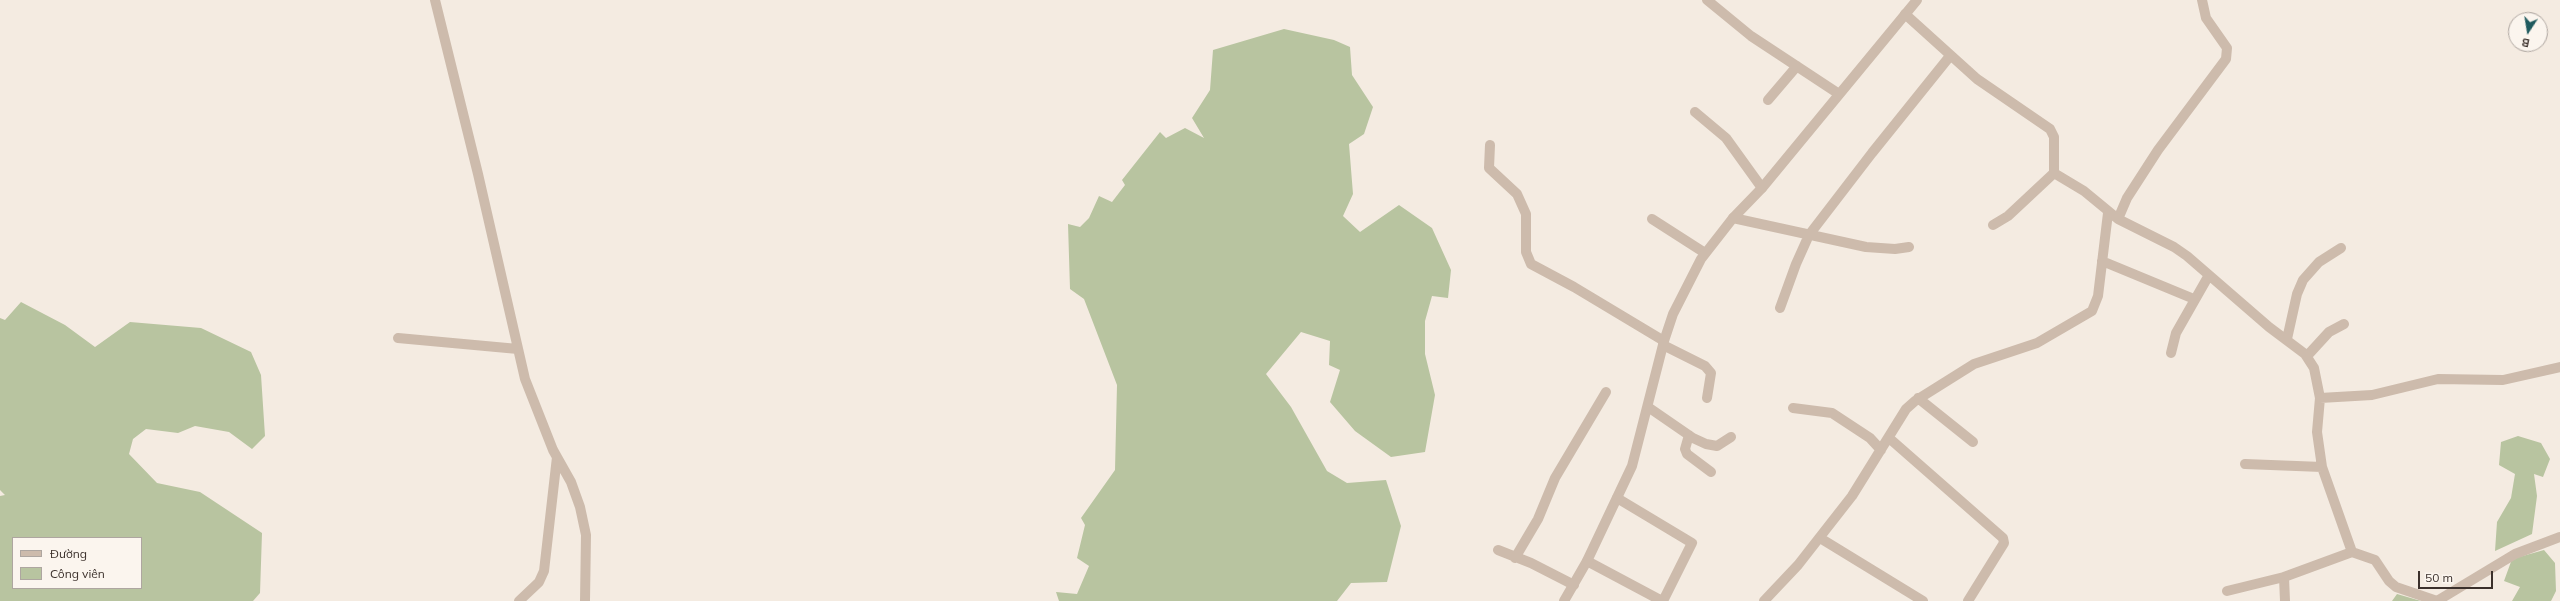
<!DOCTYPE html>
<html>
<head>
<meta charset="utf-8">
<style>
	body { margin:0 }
	#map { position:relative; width:2560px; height:601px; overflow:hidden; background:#f4ebe1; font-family:Mulish,sans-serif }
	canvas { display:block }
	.legend { position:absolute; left:12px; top:537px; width:130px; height:52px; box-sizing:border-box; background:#fbf5ee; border:1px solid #aea6a0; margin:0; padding:5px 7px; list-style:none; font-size:12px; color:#3b302b }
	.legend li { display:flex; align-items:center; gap:8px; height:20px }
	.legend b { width:20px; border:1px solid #aea6a0 }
	.north { position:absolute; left:2508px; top:12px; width:40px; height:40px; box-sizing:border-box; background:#fbf5ee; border:1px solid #aea6a0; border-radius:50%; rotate:192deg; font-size:11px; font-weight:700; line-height:16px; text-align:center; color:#3b302b }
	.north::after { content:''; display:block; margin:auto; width:14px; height:18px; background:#1f5a5e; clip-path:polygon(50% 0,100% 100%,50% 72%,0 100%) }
	.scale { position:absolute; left:2418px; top:571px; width:75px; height:18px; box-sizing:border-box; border:2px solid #3b302b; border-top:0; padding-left:5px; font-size:12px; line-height:14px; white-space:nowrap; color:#3b302b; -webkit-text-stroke:3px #fbf5ee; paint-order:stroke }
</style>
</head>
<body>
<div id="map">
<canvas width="2560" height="601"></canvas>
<ul class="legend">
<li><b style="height:5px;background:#cdbbac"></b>Đường</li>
<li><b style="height:11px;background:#b8c4a0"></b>Công viên</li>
</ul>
<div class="north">B</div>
<div class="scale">50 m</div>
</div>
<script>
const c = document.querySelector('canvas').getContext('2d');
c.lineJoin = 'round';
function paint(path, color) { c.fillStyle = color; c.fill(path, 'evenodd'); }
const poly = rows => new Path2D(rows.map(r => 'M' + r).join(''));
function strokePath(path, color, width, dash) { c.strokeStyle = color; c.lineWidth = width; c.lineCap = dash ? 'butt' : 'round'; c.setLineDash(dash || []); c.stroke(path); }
paint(poly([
	[1284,29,1334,40,1350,47,1352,75,1373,107,1364,134,1349,144,1353,194,1343,216,1360,232,1399,205,1432,228,1451,270,1448,298,1432,296,1425,321,1425,354,1435,395,1425,452,1391,457,1355,431,1330,402,1340,370,1329,365,1330,341,1301,332,1266,374,1291,407,1327,471,1347,483,1386,480,1401,526,1387,582,1351,583,1337,601,1059,601,1056,592,1077,594,1089,566,1077,558,1085,525,1081,518,1115,470,1117,385,1084,299,1070,289,1068,224,1080,227,1089,218,1099,196,1112,202,1125,185,1122,180,1160,132,1166,138,1185,128,1204,138,1192,118,1210,90,1213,50],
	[21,302,65,325,95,347,130,322,201,328,251,352,261,375,265,436,252,449,229,432,195,426,178,433,146,429,133,439,129,454,157,483,200,492,262,533,260,593,253,601,0,601,0,496,5,495,0,490,0,318,5,320],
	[13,538,141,538,141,588,13,588],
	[2518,436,2541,443,2550,459,2543,477,2534,474,2537,496,2532,534,2495,551,2497,522,2511,498,2515,474,2499,465,2501,442],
	[2544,550,2555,563,2556,591,2551,601,2512,601,2520,587,2504,581,2512,559],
	[2397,594,2421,601,2392,601]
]), '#b8c4a0');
strokePath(poly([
	[435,0,478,174,525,379,553,450,571,482,580,507,586,535,585,601],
	[1707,0,1751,36,1839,94],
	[1905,14,1977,79,2050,129,2054,137,2054,173,2084,191,2118,219,2174,247,2187,256,2269,327,2305,354,2314,368,2320,398,2317,432,2322,467,2352,552,2375,560,2389,581,2396,587,2437,601],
	[1768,100,1797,66],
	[1695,112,1726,138,1762,188],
	[1490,145,1489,168,1517,194,1526,214,1526,252,1531,264,1574,287,1664,341],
	[1733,218,1866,247,1895,249,1909,247],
	[1652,219,1705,253],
	[2118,219,2127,198,2158,150,2226,59,2227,48,2206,18,2202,0],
	[1993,225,2008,216,2054,173],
	[2102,261,2194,299],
	[1780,308,1796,264,1809,235,1872,153,1950,56],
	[398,338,518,349],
	[2287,339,2297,294,2303,280,2319,262,2341,248],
	[1663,345,1705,366,1711,373,1707,398],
	[2171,353,2176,333,2209,275],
	[2307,356,2329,332,2344,324],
	[1918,398,1973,442],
	[2320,398,2372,395,2438,379,2503,380,2560,367],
	[1648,407,1693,438,1706,444,1717,446,1731,437],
	[1793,408,1832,413,1870,438,1881,450],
	[1689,435,1685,449,1687,454,1711,472],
	[1889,438,2003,538,2004,543,1968,601],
	[2245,464,2322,467],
	[1617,498,1692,543,1663,601],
	[1820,538,1923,601],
	[1498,550,1531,563,1574,585],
	[1515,558,1538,519,1555,478,1606,392],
	[1587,561,1662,601],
	[2227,591,2284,577],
	[519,601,539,582,544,571,557,457],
	[1764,601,1798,565,1852,496,1906,409,1915,401,1974,364,2037,343,2092,311,2098,296,2108,213],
	[2285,601,2284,577,2352,552],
	[2437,601,2515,554,2560,537]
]), '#cdbbac', 10);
strokePath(poly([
	[1564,601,1587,561,1632,466,1664,341,1673,314,1701,259,1733,218,1762,188,1917,0]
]), '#cdbbac', 10);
</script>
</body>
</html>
